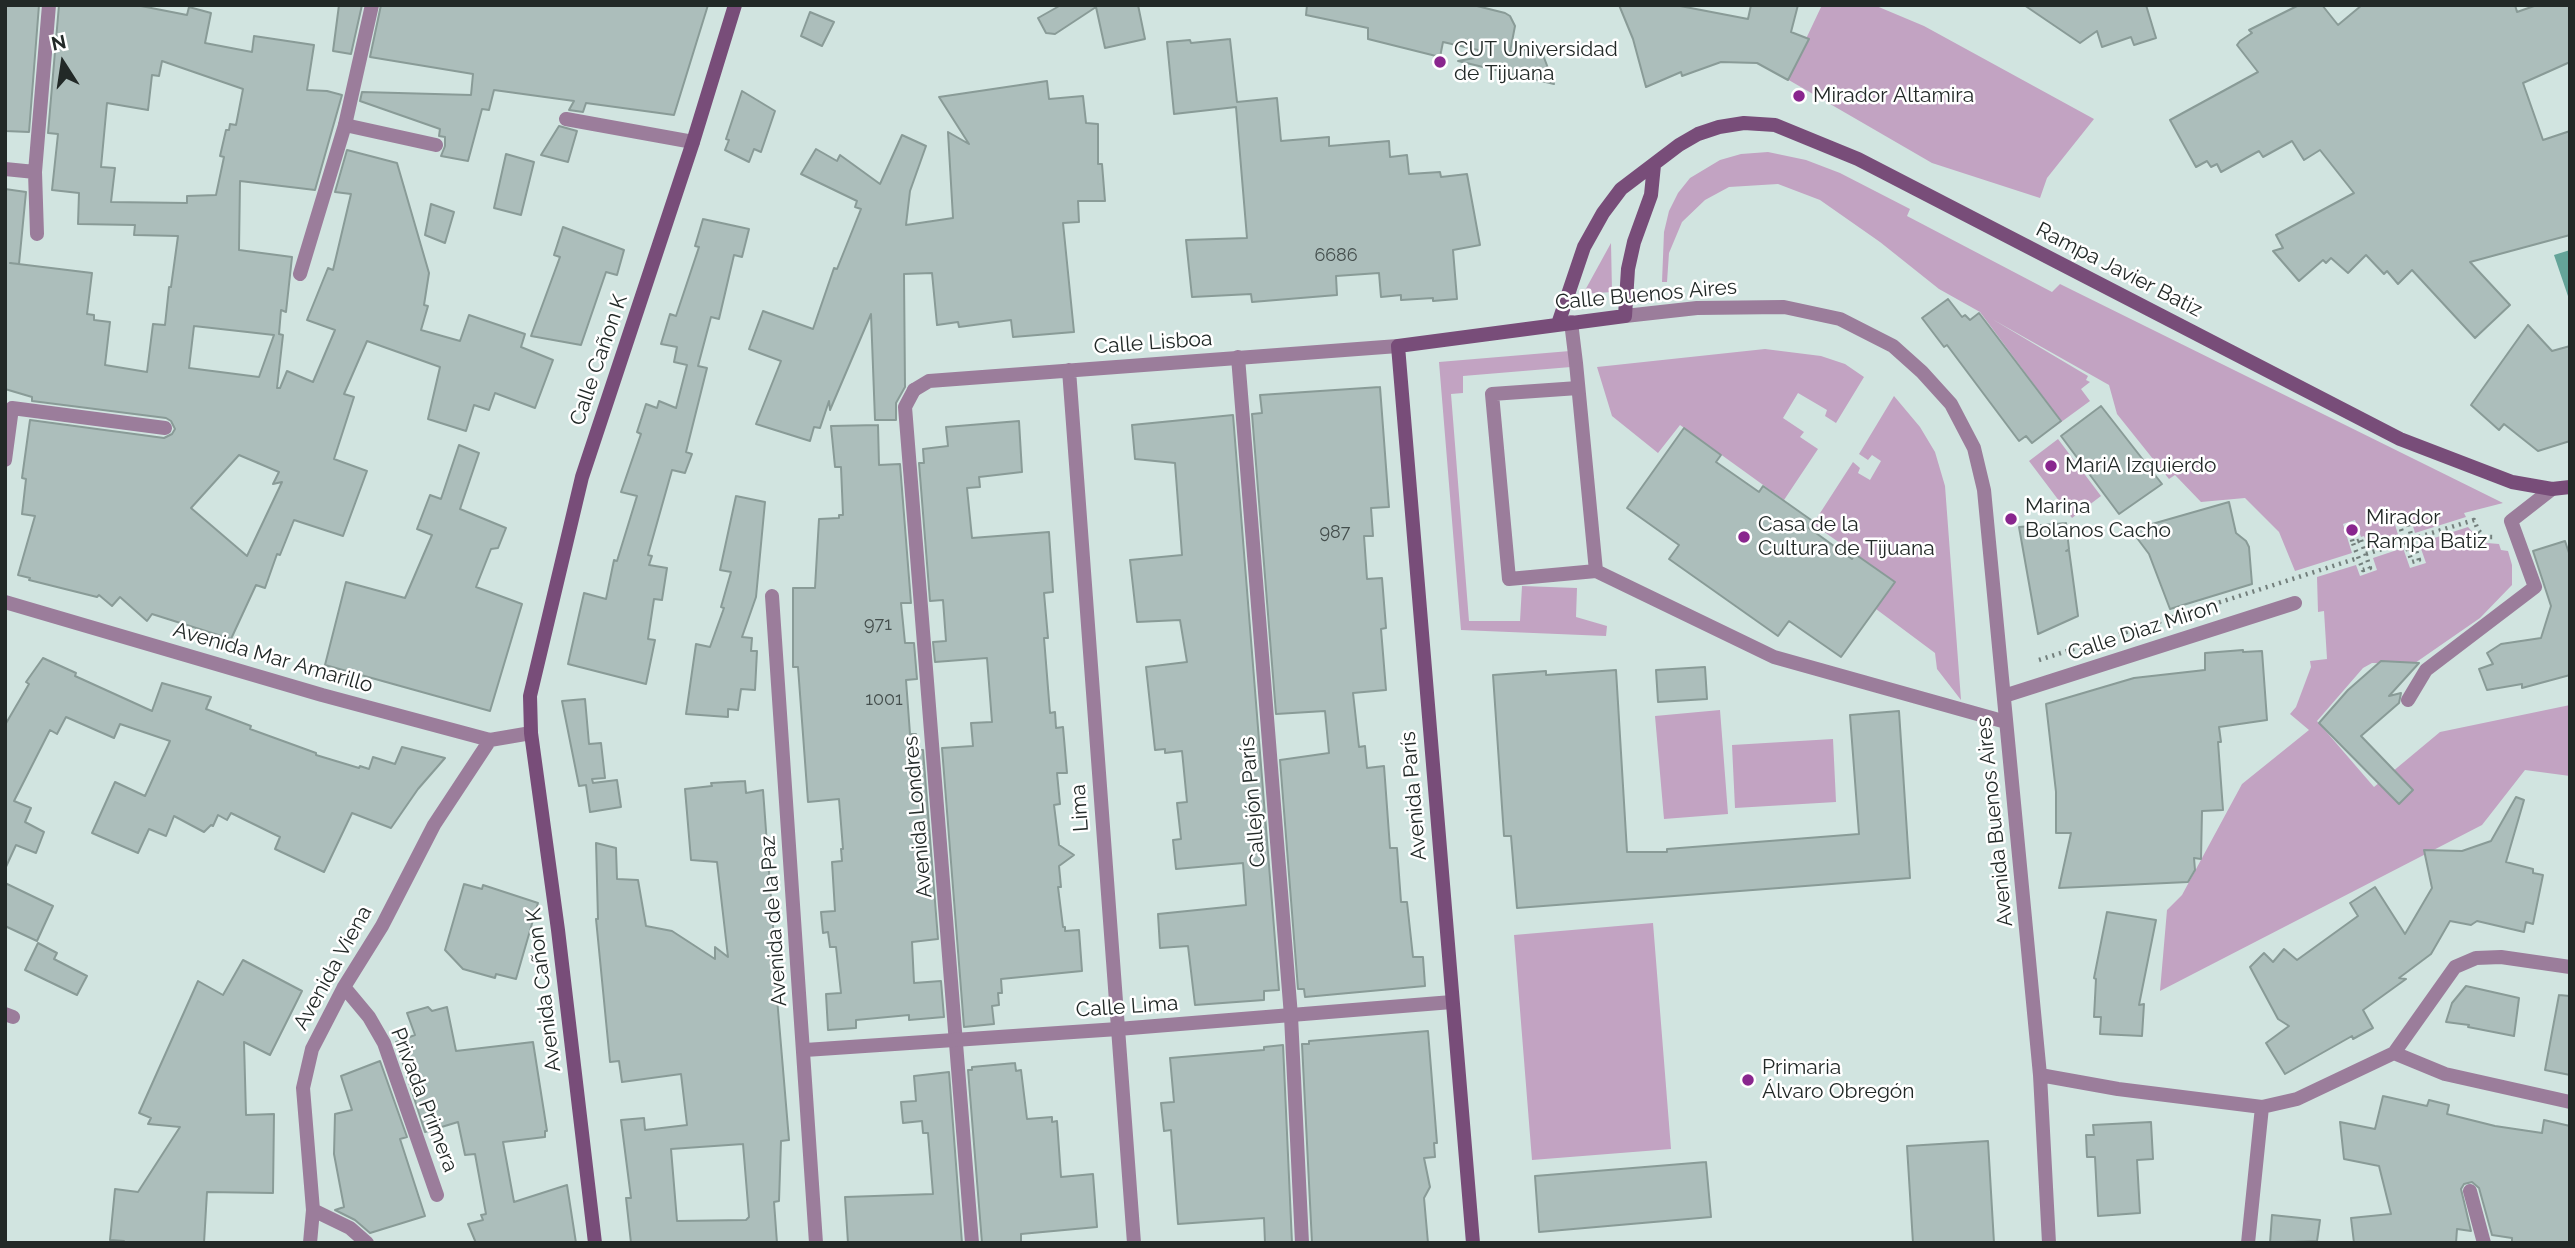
<!DOCTYPE html>
<html>
<head>
<meta charset="utf-8">
<style>
	body { margin:0 }
	#map { position:relative; width:2575px; height:1248px; overflow:hidden; background:#d1e4e0; font-family:Raleway,sans-serif }
	canvas { display:block }
	.frame { position:absolute; inset:0; border:7px solid #222927; pointer-events:none }
	.north { position:absolute; left:28px; top:28px; width:70px; height:70px; -webkit-text-stroke:5px #fff; paint-order:stroke; rotate:348deg; font-size:19px; font-weight:700; line-height:28px; text-align:center; color:#222927 }
	.north::after { content:''; display:block; margin:auto; width:24px; height:32px; background:#222927; clip-path:polygon(50% 0,100% 100%,50% 72%,0 100%) }
</style>
</head>
<body>
<div id="map">
<canvas width="2575" height="1248"></canvas>
<div class="frame"></div>
<div class="north">N</div>
</div>
<script>
const c = document.querySelector('canvas').getContext('2d');
c.lineJoin = 'round';
function paint(path, color) { c.fillStyle = color; c.fill(path, 'evenodd'); }
const poly = rows => new Path2D(rows.map(r => 'M' + r).join(''));
function strokePath(path, color, width, dash) { c.strokeStyle = color; c.lineWidth = width; c.lineCap = dash ? 'butt' : 'round'; c.setLineDash(dash || []); c.stroke(path); }
function label(font, color, halo, rows, align = 'center') {
  c.font = font + ' Raleway,sans-serif'; c.lineWidth = 5; c.setLineDash([]); c.textBaseline = 'middle'; c.strokeStyle = halo; c.fillStyle = color; for (const [text, x, y, turn = 0] of rows) {
    c.save(); c.translate(x, y); c.rotate((+turn || 0) * Math.PI / 180); c.textAlign = isNaN(turn) ? turn : align; if (halo) c.strokeText(text, 0, 0); c.fillText(text, 0, 0); c.restore();
  }
}
paint(poly([
	[1822,5,1874,5,1924,26,2094,119,2047,178,2040,198,1932,163,1787,79],
	[1768,152,1806,160,1840,173,1910,209,1907,216,2052,292,2060,284,2503,503,2464,513,2466,517,2415,533,2409,513,2393,518,2399,538,2369,549,2364,536,2361,537,2355,520,2343,524,2352,553,2295,571,2279,532,2245,498,2201,502,2175,475,2169,479,2117,414,2109,385,1992,319,2088,376,2086,380,2090,382,2081,389,2090,401,2053,428,2051,425,2059,418,1980,312,1939,289,1880,242,1820,200,1778,184,1729,187,1705,200,1682,222,1669,253,1667,282,1662,282,1664,232,1669,211,1678,193,1690,178,1720,160,1741,154],
	[1611,243,1612,292,1583,294],
	[1765,349,1821,356,1845,364,1864,377,1836,423,1825,416,1827,410,1798,393,1783,418,1804,432,1800,437,1818,449,1784,500,1680,425,1658,453,1612,416,1597,367],
	[1570,351,1571,367,1463,376,1463,393,1451,394,1469,621,1520,621,1522,586,1577,588,1576,617,1607,626,1606,636,1461,630,1439,362],
	[1894,396,1920,427,1935,452,1945,486,1961,700,1937,669,1935,653,1876,609,1895,582,1813,524,1853,462,1860,468,1858,473,1870,480,1881,461,1872,455,1868,460,1859,454],
	[2058,439,2101,496,2072,518,2029,461],
	[2468,527,2480,540,2487,543,2499,544,2501,550,2508,551,2512,565,2512,585,2480,618,2415,663,2372,663,2363,668,2317,721,2374,787,2440,732,2570,705,2570,776,2525,770,2482,825,2160,991,2167,910,2182,895,2242,784,2309,730,2290,714,2296,707,2311,667,2310,661,2327,659,2324,611,2318,612,2317,577,2356,565,2360,576,2377,570,2373,558,2403,548,2410,568,2426,563,2419,543],
	[1720,710,1728,814,1664,819,1655,716],
	[1833,739,1836,802,1735,808,1732,745],
	[1653,923,1671,1149,1532,1160,1514,935]
]), '#c2a3c2');
paint(poly([
	[2570,250,2570,302,2554,255]
]), '#65a499');
const building = poly([
	[5,5,39,5,29,132,5,131,5,5],
	[59,5,136,5,187,15,189,7,211,13,205,43,252,52,254,36,314,45,307,90,327,91,342,95,315,190,240,181,239,250,292,257,286,312,281,310,279,334,283,335,277,388,280,388,287,371,313,382,335,330,307,320,328,268,333,270,351,194,335,192,347,150,397,163,429,273,424,305,428,306,421,330,460,341,469,315,525,334,521,347,553,360,535,408,495,393,489,410,474,405,466,431,428,419,440,367,367,341,344,394,354,397,334,459,367,471,343,536,294,520,280,555,277,554,265,588,256,585,231,639,152,614,147,621,120,597,112,606,99,595,97,597,29,580,30,578,18,575,35,516,22,514,26,479,22,478,30,420,164,438,172,434,175,429,171,421,166,418,32,401,32,397,5,389,5,189,26,192,19,264,10,263,92,273,87,314,94,315,94,320,110,322,105,365,147,372,153,324,165,325,169,287,171,287,178,236,134,235,135,225,78,224,79,193,52,190,58,134,48,133,59,5],
	[162,61,243,89,236,125,230,124,229,130,226,130,220,156,224,157,216,195,187,196,187,203,111,202,115,168,101,167,107,103,148,110,152,75,159,76,162,61],
	[194,326,274,335,259,377,189,368,194,326],
	[239,455,279,472,273,484,282,482,247,556,191,508,239,455],
	[339,5,362,5,351,54,333,51,339,5],
	[381,5,708,5,674,115,586,103,583,112,569,110,574,101,494,90,489,110,482,109,468,161,441,156,445,146,445,137,439,136,440,129,360,101,362,92,471,95,473,74,370,57,381,5],
	[1061,5,1138,5,1145,39,1105,48,1096,7,1055,34,1046,33,1038,18,1061,5],
	[1307,5,1473,5,1505,13,1510,16,1515,26,1510,52,1540,47,1554,84,1458,61,1480,57,1478,50,1443,42,1440,57,1368,39,1368,28,1306,15,1307,5],
	[1619,5,1675,5,1748,19,1751,5,1798,5,1791,32,1809,39,1788,80,1757,63,1721,62,1682,76,1681,72,1646,87,1633,39,1619,5],
	[2024,5,2146,5,2156,38,2134,45,2131,37,2102,47,2097,31,2080,43,2024,5],
	[2299,5,2322,5,2338,25,2362,5,2515,5,2517,12,2537,5,2570,5,2570,62,2523,83,2543,140,2570,131,2570,235,2470,262,2510,305,2475,338,2412,270,2398,284,2387,271,2384,274,2366,255,2348,273,2331,258,2326,263,2323,260,2299,281,2273,251,2283,248,2276,235,2354,193,2320,150,2304,160,2292,141,2263,157,2259,151,2221,172,2217,164,2211,167,2207,161,2196,167,2170,120,2258,72,2237,45,2240,41,2252,33,2249,30,2299,5],
	[810,12,834,22,822,46,801,36,810,12],
	[1230,39,1237,102,1277,98,1281,141,1329,137,1329,146,1389,141,1390,157,1407,155,1409,174,1440,172,1441,177,1467,174,1480,245,1453,250,1457,299,1433,301,1433,298,1401,300,1401,295,1381,297,1379,273,1336,276,1337,295,1252,302,1251,294,1192,297,1186,240,1247,238,1236,107,1174,114,1167,42,1190,40,1191,43,1230,39],
	[1047,81,1049,99,1083,96,1086,123,1098,124,1098,164,1102,164,1105,201,1078,201,1079,222,1063,223,1074,332,1013,337,1011,320,959,327,958,322,937,325,932,273,904,274,905,387,896,403,896,420,875,420,871,314,830,410,829,401,820,428,814,427,810,441,756,424,781,361,749,349,763,311,813,329,834,268,837,269,861,209,855,207,857,201,801,174,816,149,837,161,840,155,880,184,902,135,926,146,910,191,906,225,953,218,948,132,969,144,939,97,1047,81],
	[742,91,775,111,761,152,754,149,749,162,725,150,729,140,726,139,742,91],
	[559,126,577,131,568,162,541,155,559,126],
	[506,154,534,162,521,215,494,208,506,154],
	[431,204,454,212,445,243,425,235,431,204],
	[703,219,749,229,742,257,734,255,719,319,711,317,698,366,707,368,686,452,692,454,685,473,672,470,648,555,652,556,649,565,667,568,662,600,654,599,648,639,655,640,646,684,568,664,584,593,606,599,614,560,617,561,637,496,621,492,641,434,637,432,646,404,657,408,659,401,676,408,687,365,674,362,677,347,661,344,670,314,676,316,699,247,695,246,703,219],
	[563,227,624,250,617,275,606,272,581,345,531,336,560,257,554,255,563,227],
	[1948,299,1962,317,1965,315,1970,320,1979,313,2061,421,2032,443,2026,436,2019,441,1947,345,1944,347,1922,318,1948,299],
	[2528,325,2552,351,2570,346,2570,441,2538,451,2504,424,2499,430,2471,405,2528,325],
	[1380,387,1389,507,1371,508,1373,536,1364,536,1367,579,1382,578,1386,628,1381,629,1386,690,1353,693,1359,747,1365,746,1367,768,1384,766,1390,848,1397,848,1401,902,1407,902,1413,957,1423,957,1425,986,1305,997,1304,989,1298,989,1280,760,1329,753,1325,711,1276,714,1252,414,1262,413,1260,395,1380,387],
	[2101,406,2162,484,2119,514,2061,436,2101,406],
	[1233,415,1279,990,1264,991,1264,1000,1195,1005,1188,946,1160,948,1158,914,1246,905,1243,863,1176,869,1173,840,1181,839,1177,803,1187,802,1182,751,1165,753,1165,749,1155,750,1146,667,1187,662,1180,620,1137,622,1130,560,1182,555,1175,463,1135,459,1132,425,1233,415],
	[1019,421,1022,472,979,477,980,487,967,488,972,538,1049,532,1053,592,1044,593,1048,638,1044,638,1050,713,1055,712,1056,728,1063,727,1067,773,1057,773,1060,804,1054,805,1059,845,1074,855,1059,866,1061,887,1058,887,1063,927,1065,927,1065,931,1079,930,1082,971,1001,979,1002,993,998,993,999,1005,992,1006,994,1024,964,1027,942,748,973,746,971,723,992,722,987,658,935,662,933,642,946,641,943,600,930,601,919,463,924,463,923,449,948,446,946,427,1019,421],
	[878,425,879,465,900,464,911,603,901,603,905,643,914,643,917,679,906,680,910,734,916,734,918,750,923,750,938,939,912,942,914,983,941,981,944,1017,909,1020,909,1015,856,1020,856,1028,828,1030,826,994,841,993,836,947,830,947,828,932,823,933,821,912,835,911,832,862,842,861,841,849,843,849,839,799,808,802,798,667,793,667,793,588,815,588,819,519,839,518,839,515,843,515,841,467,835,467,831,426,878,425],
	[1684,428,1721,455,1716,462,1759,492,1763,486,1814,522,1809,528,1852,559,1855,554,1895,582,1841,657,1789,621,1778,636,1669,559,1679,545,1627,508,1684,428],
	[459,445,479,453,460,509,506,528,498,548,491,549,476,587,522,604,490,711,325,665,346,582,405,598,432,535,417,529,430,495,441,499,459,445],
	[736,496,765,502,756,597,742,637,752,638,751,651,757,651,755,690,741,689,738,710,728,709,728,717,686,714,696,644,710,647,724,608,721,607,731,572,720,570,736,496],
	[2229,502,2236,533,2246,541,2249,547,2252,584,2170,609,2149,554,2131,530,2229,502],
	[2066,523,2069,549,2066,551,2069,550,2078,616,2038,634,2019,527,2066,523],
	[2565,541,2570,556,2570,675,2522,688,2522,684,2487,690,2479,669,2493,664,2487,653,2501,644,2541,638,2551,606,2533,551,2565,541],
	[2243,650,2243,652,2262,651,2267,720,2219,727,2221,742,2218,742,2223,810,2202,811,2201,859,2194,858,2195,870,2188,882,2059,888,2071,833,2056,833,2056,792,2046,704,2134,678,2205,670,2205,653,2243,650],
	[43,658,76,673,75,676,152,711,162,683,211,697,206,709,251,726,250,729,316,753,316,755,359,768,360,766,369,769,373,757,395,764,402,747,445,758,418,789,391,828,352,813,324,872,275,849,280,837,231,813,227,820,218,815,213,826,211,825,204,832,174,816,166,836,149,829,138,853,92,833,115,782,145,796,170,741,120,724,114,738,66,717,57,734,50,730,14,801,31,808,25,822,44,832,36,853,16,845,5,869,5,725,29,684,26,682,43,658],
	[2381,661,2419,663,2389,696,2401,693,2399,703,2361,736,2413,790,2399,804,2319,723,2348,690,2381,661],
	[1705,667,1707,699,1658,702,1656,670,1705,667],
	[1616,670,1627,852,1667,852,1667,849,1859,834,1850,715,1899,711,1910,878,1517,908,1511,836,1504,836,1493,675,1546,671,1546,675,1616,670],
	[585,699,589,744,601,743,605,778,592,779,593,783,617,780,621,807,590,812,586,785,579,786,562,701,585,699],
	[745,781,746,793,763,790,774,939,772,939,789,1140,781,1141,779,1201,774,1202,777,1243,631,1243,626,1198,631,1198,621,1120,644,1118,645,1130,687,1125,681,1074,622,1082,619,1061,610,1062,596,919,598,919,596,843,616,848,617,879,638,880,646,926,672,931,715,959,715,947,728,957,717,862,691,860,685,789,712,786,711,783,745,781],
	[743,1144,749,1217,746,1220,677,1221,671,1149,743,1144],
	[2516,797,2524,800,2506,862,2533,869,2533,873,2543,875,2533,924,2526,922,2524,932,2477,921,2471,925,2450,921,2431,954,2399,978,2406,979,2363,1010,2373,1028,2353,1039,2352,1036,2285,1074,2266,1043,2289,1026,2278,1019,2250,967,2264,953,2273,962,2284,949,2297,960,2358,916,2350,903,2375,887,2405,934,2432,888,2424,850,2462,851,2491,841,2516,797],
	[5,883,53,906,37,941,5,926,5,883],
	[464,884,482,889,483,885,538,903,516,979,496,974,495,978,463,969,445,950,464,884],
	[2107,912,2156,920,2139,1005,2144,1004,2142,1036,2100,1034,2101,1017,2094,1017,2096,979,2094,978,2107,912],
	[38,943,57,953,54,959,87,976,77,995,25,970,38,943],
	[243,960,302,991,270,1055,244,1042,246,1115,274,1114,273,1193,207,1192,204,1243,124,1243,124,1241,110,1240,115,1189,138,1192,180,1127,148,1124,151,1118,139,1113,198,981,223,995,243,960],
	[2466,986,2519,998,2514,1036,2468,1027,2469,1025,2446,1022,2452,1003,2466,986],
	[2559,995,2570,996,2570,1075,2545,1070,2559,995],
	[428,1007,432,1011,447,1007,456,1051,533,1042,547,1131,545,1131,545,1137,503,1142,514,1202,567,1185,576,1243,476,1243,468,1224,483,1220,481,1215,486,1214,475,1154,465,1155,458,1122,425,1132,396,1042,415,1035,407,1013,428,1007],
	[1428,1031,1437,1143,1434,1143,1435,1157,1424,1158,1430,1187,1424,1198,1428,1243,1312,1243,1302,1044,1309,1044,1309,1041,1428,1031],
	[1283,1045,1292,1243,1265,1243,1264,1218,1178,1224,1171,1130,1164,1131,1161,1103,1174,1102,1170,1058,1264,1050,1264,1047,1283,1045],
	[380,1061,407,1137,400,1139,425,1216,370,1233,355,1220,335,1210,344,1207,334,1154,335,1114,352,1110,341,1076,380,1061],
	[1015,1063,1016,1071,1021,1070,1027,1119,1052,1117,1052,1122,1057,1121,1061,1177,1093,1174,1097,1227,1021,1234,1021,1243,982,1243,968,1070,972,1070,972,1067,1015,1063],
	[949,1072,962,1243,848,1243,845,1197,933,1194,928,1133,923,1133,922,1121,903,1123,901,1102,916,1101,914,1076,949,1072],
	[2383,1096,2427,1106,2429,1100,2449,1105,2447,1114,2495,1126,2542,1133,2544,1120,2570,1126,2570,1243,2512,1243,2512,1238,2492,1235,2479,1188,2472,1182,2464,1184,2461,1189,2471,1231,2457,1229,2456,1243,2354,1243,2351,1218,2391,1214,2379,1166,2344,1159,2340,1122,2375,1129,2383,1096],
	[2151,1122,2153,1159,2137,1160,2140,1213,2098,1216,2095,1157,2087,1157,2086,1135,2094,1135,2093,1125,2151,1122],
	[1988,1141,1994,1243,1913,1243,1907,1146,1988,1141],
	[1706,1162,1711,1217,1539,1232,1535,1176,1706,1162],
	[2272,1215,2320,1220,2317,1241,2270,1243,2272,1215]
]);
paint(building, '#acbebb');
strokePath(building, '#899b97', 2);
strokePath(poly([
	[2406,518,2419,560,2412,562,2398,520,2406,518],
	[2348,526,2353,543],
	[2412,539,2474,520,2478,530,2484,537,2497,537],
	[2361,540,2370,568,2363,570,2353,543,2361,540],
	[2366,554,2405,542],
	[2039,660,2358,558]
]), '#737f7c', 4.5, [2, 5]);
strokePath(poly([
	[566,119,693,142],
	[345,125,436,145],
	[1571,322,1576,363,1596,571,1509,579,1492,394,1578,388],
	[1238,357,1291,1016,1302,1243],
	[914,390,905,407,972,1243],
	[1596,571,1774,657,2006,722],
	[2004,696,2295,603],
	[2408,700,2426,670,2535,587,2511,521,2552,489]
]), '#9b7d9b', 14);
strokePath(poly([
	[5,169,35,172],
	[37,234,35,172,49,5],
	[300,274,345,125,372,5],
	[1625,316,1697,308,1784,307,1840,319,1893,346,1922,372,1951,404,1974,448,1984,490,2040,1075,2049,1243],
	[1069,370,1134,1243],
	[914,390,929,381,1398,346],
	[5,460,12,408,165,428],
	[772,596,816,1243],
	[5,602,322,695,490,740,531,733],
	[344,987,369,1017,384,1043,437,1195],
	[5,1014,13,1017],
	[805,1050,1118,1029,1452,1002],
	[2394,1053,2445,1074,2570,1102],
	[2040,1075,2118,1089,2262,1107,2297,1099,2394,1053,2455,967,2476,958,2501,957,2570,967],
	[2470,1191,2484,1243],
	[313,1210,350,1228,367,1243],
	[310,1243,313,1210,303,1088,312,1049,344,987,382,926,434,825,490,740],
	[2248,1243,2262,1107]
]), '#9b7d9b', 14);
strokePath(poly([
	[1558,324,1584,247,1603,213,1621,189,1679,145,1698,134,1719,127,1744,123,1775,125,1858,159,2400,439,2512,482,2552,489,2570,487],
	[595,1243,558,930,531,733,530,696,582,477,693,142,735,5],
	[1473,1243,1398,346,1625,316,1628,269,1634,242,1651,195,1654,165]
]), '#784d79', 14);
for (const [x, y, r, color] of [
	[1440,62,7,"#89268e"],
	[1799,96,7,"#89268e"],
	[2051,466,7,"#89268e"],
	[2011,519,7,"#89268e"],
	[2352,530,7,"#89268e"],
	[1744,537,7,"#89268e"],
	[1748,1080,7,"#89268e"]
]) { const dot = new Path2D(); dot.arc(x, y, r, 0, 2 * Math.PI); c.fillStyle = color; c.fill(dot); strokePath(dot, '#fff', 2.5); }
label('18px', '#444e4c', null, [
	["6686",1336,256],
	["987",1335,533],
	["971",878,625],
	["1001",884,700]
]);
label('21px', '#222927', '#fff', [
	["CUT Universidad",1454,50],
	["de Tijuana",1454,74],
	["Mirador Altamira",1813,96],
	["MariA Izquierdo",2065,466],
	["Marina",2025,507],
	["Bolanos Cacho",2025,531],
	["Mirador",2366,518],
	["Rampa Batiz",2366,542],
	["Casa de la",1758,525],
	["Cultura de Tijuana",1758,549],
	["Primaria",1762,1068],
	["Álvaro Obregón",1762,1092]
], 'left');
label('21px', '#222927', '#fff', [
	["Rampa Javier Batiz",2119,270,27],
	["Calle Buenos Aires",1646,295,-5],
	["Calle Lisboa",1153,343,-4],
	["Calle Cañon K",599,360,-71],
	["Calle Diaz Miron",2143,630,-18],
	["Avenida Mar Amarillo",273,658,16],
	["Avenida París",1414,796,-95],
	["Callejón París",1253,802,-95],
	["Lima",1080,808,-94],
	["Avenida Londres",918,817,-95],
	["Avenida Buenos Aires",1995,822,-96],
	["Avenida de la Paz",774,921,-94],
	["Avenida Viena",333,968,-61],
	["Avenida Cañon K",544,990,-97],
	["Calle Lima",1127,1007,-4],
	["Privada Primera",424,1100,69]
]);
</script>
</body>
</html>
